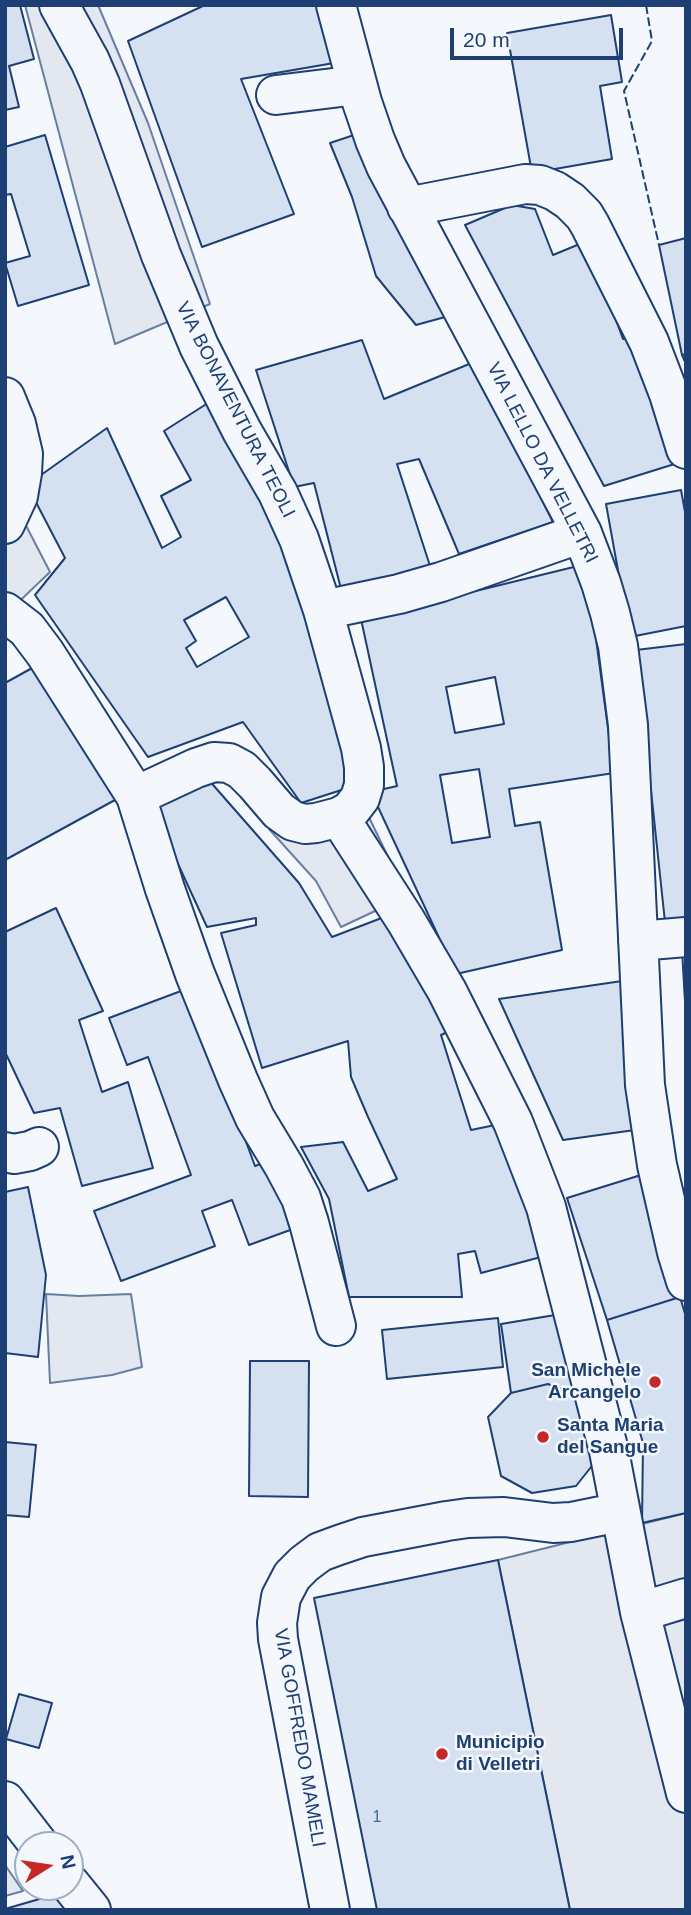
<!DOCTYPE html>
<html>
<head>
<meta charset="utf-8">
<style>
	body { margin:0 }
	#map { position:relative; width:691px; height:1915px; overflow:hidden; background:#f4f7fb; font-family:Arial,sans-serif }
	canvas { display:block }
	.frame { position:absolute; inset:0; border:7px solid #1d3f73; pointer-events:none }
	.north { position:absolute; left:14px; top:1831px; width:70px; height:70px; box-sizing:border-box; background:#f4f7fb; border:2px solid #9eadc5; border-radius:50%; rotate:78deg; font-size:19px; font-weight:700; line-height:28px; text-align:center; color:#1d3f73 }
	.north::after { content:''; display:block; margin:auto; width:24px; height:32px; background:#c62828; clip-path:polygon(50% 0,100% 100%,50% 72%,0 100%) }
	.scale { position:absolute; left:450px; top:28px; width:173px; height:32px; box-sizing:border-box; border:4px solid #1d3f73; border-top:0; padding-left:9px; font-size:21px; line-height:24px; white-space:nowrap; color:#1d3f73; -webkit-text-stroke:5px #f4f7fb; paint-order:stroke }
</style>
</head>
<body>
<div id="map">
<canvas width="691" height="1915"></canvas>
<div class="frame"></div>
<div class="north">N</div>
<div class="scale">20 m</div>
</div>
<script>
const c = document.querySelector('canvas').getContext('2d');
c.lineJoin = 'round';
function paint(path, color) { c.fillStyle = color; c.fill(path, 'evenodd'); }
const poly = rows => new Path2D(rows.map(r => 'M' + r).join(''));
function strokePath(path, color, width, dash) { c.strokeStyle = color; c.lineWidth = width; c.lineCap = dash ? 'butt' : 'round'; c.setLineDash(dash || []); c.stroke(path); }
function label(font, color, halo, rows, align = 'center') {
  c.font = font + ' Arial,sans-serif'; c.lineWidth = 5; c.setLineDash([]); c.textBaseline = 'middle'; c.strokeStyle = halo; c.fillStyle = color; for (const [text, x, y, turn = 0] of rows) {
    c.save(); c.translate(x, y); c.rotate((+turn || 0) * Math.PI / 180); c.textAlign = isNaN(turn) ? turn : align; if (halo) c.strokeText(text, 0, 0); c.fillText(text, 0, 0); c.restore();
  }
}
const parking = poly([
	[25,5,98,5,148,123,210,304,115,344,25,5],
	[5,485,50,572,5,615,5,485],
	[364,807,407,896,341,927,316,881,269,829,364,807],
	[46,1294,79,1296,131,1294,142,1367,112,1375,50,1383,46,1294],
	[686,1513,686,1910,570,1910,498,1560,686,1513],
	[5,1865,23,1891,5,1896,5,1865]
]);
paint(parking, '#e3e8f0');
strokePath(parking, '#687fa3', 2);
const building = poly([
	[5,5,20,5,34,59,9,66,19,107,5,110,5,5],
	[205,5,326,5,340,62,241,79,294,214,202,247,128,41,205,5],
	[611,15,622,82,600,86,612,159,532,173,507,33,611,15],
	[366,131,445,317,416,325,376,276,352,197,330,143,366,131],
	[45,135,89,285,18,306,5,263,30,256,11,194,5,195,5,147,45,135],
	[512,205,535,209,553,255,587,241,623,339,636,337,681,462,604,486,465,225,512,205],
	[686,238,686,354,682,355,659,245,686,238],
	[362,340,384,399,474,362,553,522,459,554,419,459,397,464,431,569,341,589,314,483,294,487,256,370,362,340],
	[208,403,265,499,338,698,354,786,301,803,243,722,148,757,35,595,65,558,27,485,107,428,162,548,181,537,161,496,191,480,164,431,208,403],
	[226,597,249,637,197,667,186,648,196,641,184,620,226,597],
	[681,490,686,517,686,626,630,637,606,504,681,490],
	[586,564,614,773,509,789,515,826,540,822,562,950,456,974,371,792,397,786,361,619,586,564],
	[495,677,504,724,455,733,446,687,495,677],
	[479,769,490,837,452,843,440,775,479,769],
	[686,644,686,919,665,922,636,650,686,644],
	[34,667,126,794,5,860,5,683,34,667],
	[207,778,299,883,332,937,392,914,452,1030,441,1035,471,1130,500,1124,541,1257,481,1273,475,1251,458,1254,462,1297,349,1297,329,1199,301,1147,343,1142,368,1191,397,1179,368,1117,351,1077,348,1041,262,1068,221,933,256,925,256,918,207,927,155,814,157,798,207,778],
	[56,908,103,1011,79,1020,102,1092,128,1082,153,1168,82,1186,60,1108,34,1113,5,1052,5,932,56,908],
	[682,950,686,950,686,1019,682,950],
	[629,980,635,1130,563,1140,499,999,629,980],
	[189,988,255,1166,268,1161,293,1229,249,1245,232,1200,202,1211,215,1246,121,1281,94,1211,191,1175,148,1057,127,1065,109,1018,189,988],
	[641,1175,680,1297,607,1320,567,1198,641,1175],
	[28,1187,46,1275,38,1357,5,1353,5,1192,28,1187],
	[680,1297,686,1317,686,1513,642,1523,643,1443,607,1320,680,1297],
	[567,1313,584,1398,548,1384,511,1393,501,1324,567,1313],
	[498,1318,503,1367,387,1379,382,1330,498,1318],
	[250,1361,309,1361,308,1497,249,1496,250,1361],
	[548,1384,584,1398,599,1457,576,1486,532,1493,501,1476,488,1417,511,1393,548,1384],
	[5,1442,36,1445,29,1517,5,1515,5,1442],
	[498,1560,570,1910,377,1910,314,1598,498,1560],
	[19,1694,52,1703,39,1748,6,1739,19,1694],
	[60,1893,73,1910,5,1910,5,1909,60,1893]
]);
paint(building, '#d5e0f0');
strokePath(building, '#1d3f73', 2);
const street = poly([
	[336,5,362,102,375,140,386,166,582,533,601,583,610,613,618,646,628,725,645,1085,657,1165,677,1252,686,1281],
	[276,95,357,85],
	[407,207,525,184,540,185,555,191,570,201,584,215,590,225,649,342,669,394,686,449],
	[5,397,16,424,23,454,22,473,18,496,5,524],
	[323,610,399,594,441,582,582,533],
	[5,612,27,629,45,653,136,796,196,768,214,762,229,763,242,770,255,783,279,811,293,821,305,824,316,823,339,817,350,811,360,798,364,785,364,767,361,748,323,610,299,539,278,493,242,431,199,346,161,255,100,84,90,61,59,5],
	[136,796,165,889,195,974,238,1080,255,1118,284,1166,301,1198,309,1223,336,1326],
	[339,817,406,921,447,991,513,1122,546,1207,609,1451,640,1612,686,1793],
	[638,941,686,937],
	[5,1152,14,1154,30,1151,39,1147],
	[640,1612,686,1598],
	[5,1801,39,1845],
	[70,1884,91,1910],
	[330,1910,278,1639,277,1623,281,1597,292,1576,304,1564,320,1552,339,1545,363,1537,447,1521,468,1518,504,1517,553,1523,571,1522,620,1512]
]);
strokePath(street, '#1d3f73', 42);
strokePath(street, '#f4f7fb', 38);
strokePath(poly([
	[646,5,652,41,624,91,659,245],
	[682,355,686,364]
]), '#1d3f73', 2, [9, 3.5]);
for (const [x, y, r, color] of [
	[655,1382,7,"#c62828"],
	[543,1437,7,"#c62828"],
	[442,1754,7,"#c62828"]
]) { const dot = new Path2D(); dot.arc(x, y, r, 0, 2 * Math.PI); c.fillStyle = color; c.fill(dot); strokePath(dot, '#f4f7fb', 2.5); }
label('16px', '#4b6792', null, [
	["1",377,1818]
]);
label('19px', '#1d3f73', '#f4f7fb', [
	["VIA BONAVENTURA TEOLI",235,410,63],
	["VIA LELLO DA VELLETRI",542,463,63],
	["VIA GOFFREDO MAMELI",299,1738,80]
]);
label('bold 19px', '#1d3f73', '#f4f7fb', [
	["San Michele",641,1371,"right"],
	["Arcangelo",641,1393,"right"],
	["Santa Maria",557,1426],
	["del Sangue",557,1448],
	["Municipio",456,1743],
	["di Velletri",456,1765]
], 'left');
</script>
</body>
</html>
